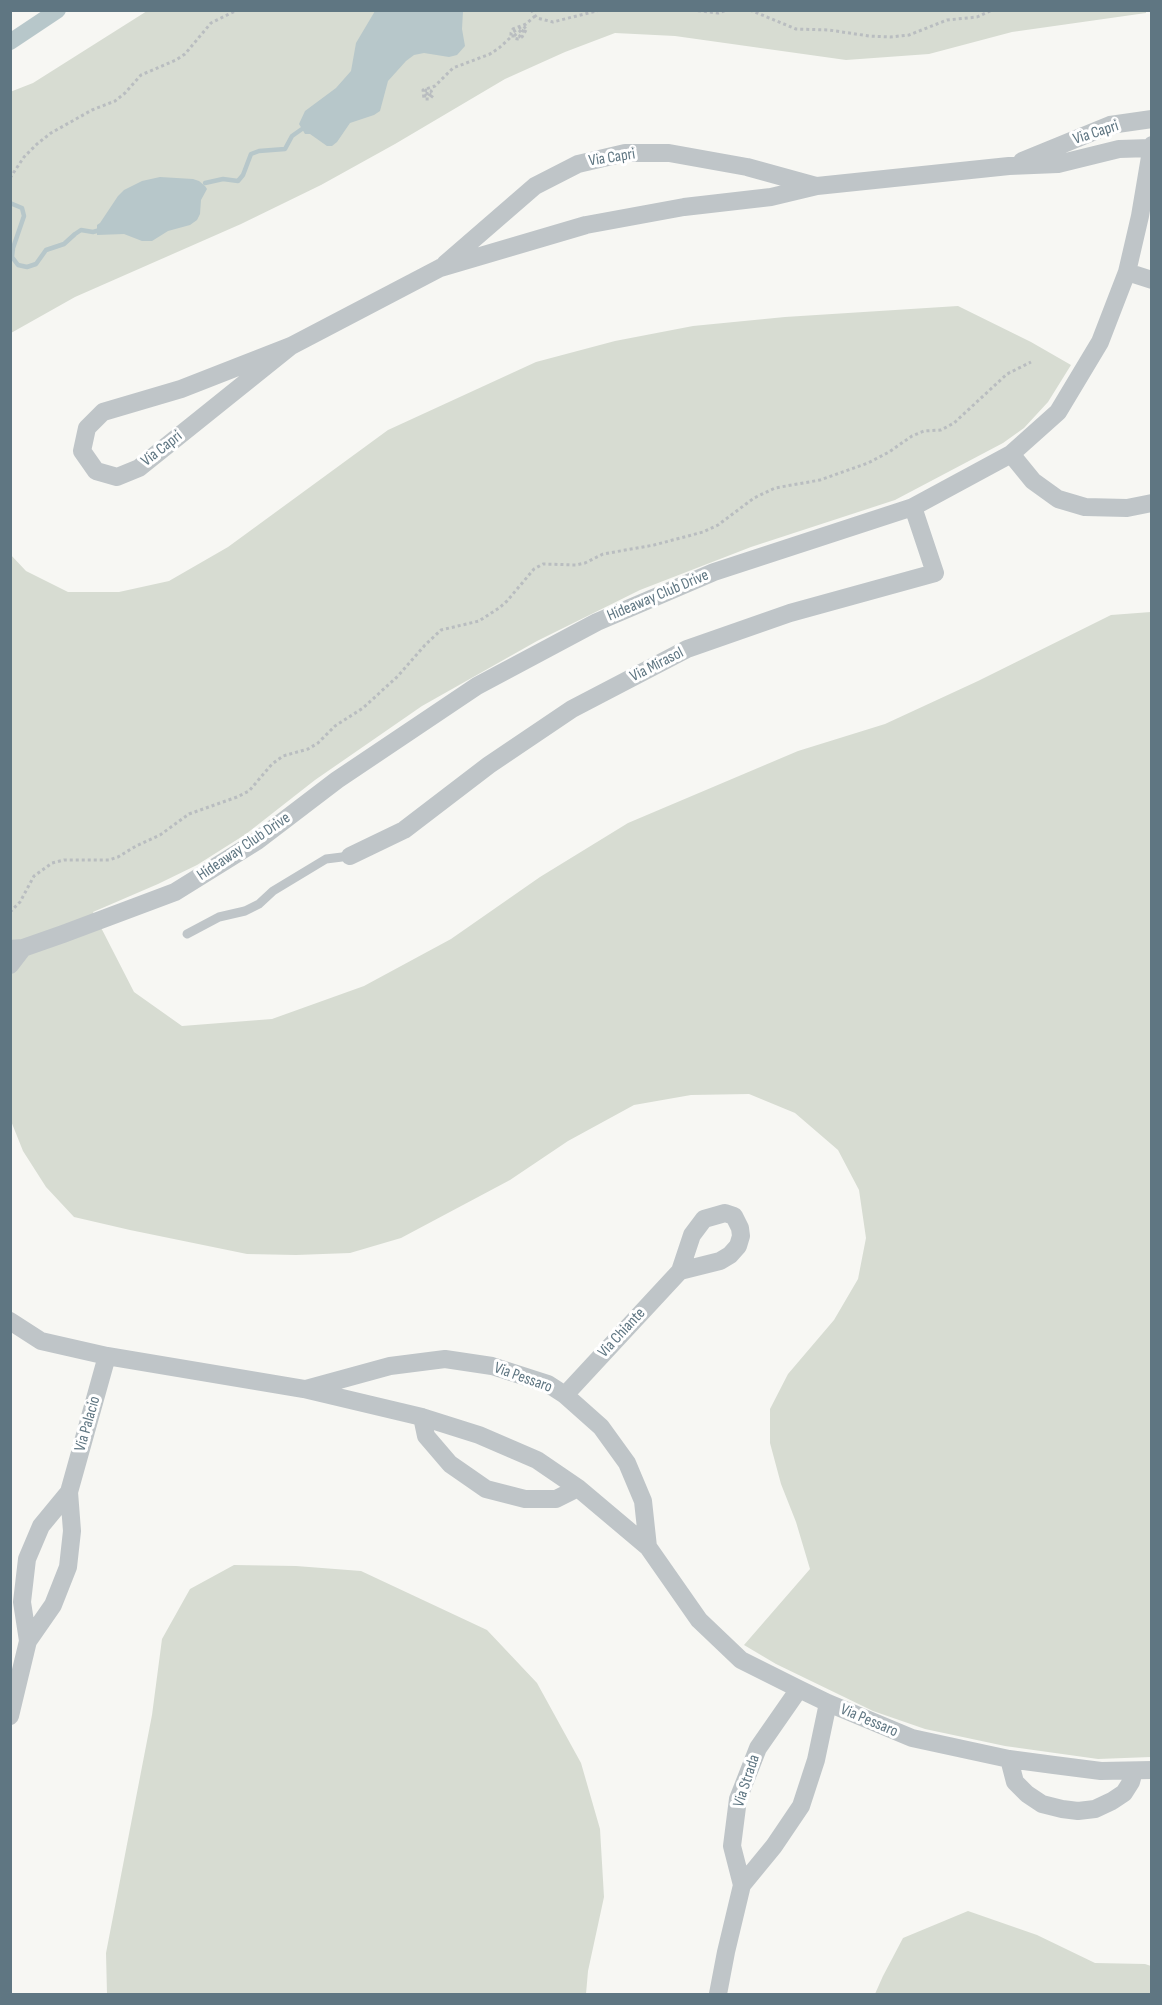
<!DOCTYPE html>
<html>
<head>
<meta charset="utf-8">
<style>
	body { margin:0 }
	#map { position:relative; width:1162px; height:2005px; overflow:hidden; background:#f7f7f3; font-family:"Sofia Sans Condensed",sans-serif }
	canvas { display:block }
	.frame { position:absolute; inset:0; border:12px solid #5f7682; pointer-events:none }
</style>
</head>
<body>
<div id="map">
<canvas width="1162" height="2005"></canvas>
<div class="frame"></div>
</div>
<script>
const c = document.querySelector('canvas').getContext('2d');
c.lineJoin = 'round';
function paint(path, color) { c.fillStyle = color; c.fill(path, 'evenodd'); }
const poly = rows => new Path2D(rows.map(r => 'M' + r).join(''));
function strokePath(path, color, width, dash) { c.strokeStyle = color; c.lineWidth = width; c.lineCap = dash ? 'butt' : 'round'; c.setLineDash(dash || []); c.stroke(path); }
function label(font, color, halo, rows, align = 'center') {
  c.font = font + ' "Sofia Sans Condensed",sans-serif'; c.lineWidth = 6; c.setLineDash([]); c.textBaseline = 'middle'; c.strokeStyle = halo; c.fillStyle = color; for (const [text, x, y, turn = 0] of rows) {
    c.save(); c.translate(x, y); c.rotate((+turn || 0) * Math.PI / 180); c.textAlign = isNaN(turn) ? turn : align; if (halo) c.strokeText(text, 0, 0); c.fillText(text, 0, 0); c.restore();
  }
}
paint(poly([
	[147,11,1146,11,1146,13,1012,32,929,54,846,60,675,36,615,33,565,52,505,79,395,144,321,185,241,224,75,297,11,333,10,92,33,83],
	[958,306,1031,342,1071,365,1048,402,1024,428,1003,443,895,500,751,547,640,590,537,641,422,706,315,780,246,834,197,865,158,884,93,912,134,992,182,1026,272,1019,364,986,451,939,540,877,628,823,798,751,885,724,978,681,1111,615,1151,612,1151,1757,1098,1759,1005,1746,925,1729,873,1711,776,1664,744,1645,810,1569,796,1522,781,1484,770,1443,770,1409,788,1374,834,1320,858,1279,866,1238,859,1190,838,1150,795,1113,749,1094,691,1095,634,1105,568,1141,510,1180,401,1238,350,1253,296,1255,247,1254,130,1230,74,1217,46,1187,23,1151,11,1121,10,554,26,571,68,592,119,592,169,581,228,547,388,430,536,362,615,341,693,326,785,317],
	[234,1565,296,1566,361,1571,487,1630,537,1683,581,1763,600,1829,604,1897,588,1971,586,1994,107,1994,106,1953,152,1715,162,1639,190,1589],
	[968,1911,1037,1935,1095,1963,1145,1964,1151,1966,1151,1994,875,1994,883,1976,903,1938]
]), '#d7dcd2');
paint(poly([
	[375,11,463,11,462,29,465,46,457,55,449,57,424,53,414,55,406,61,388,81,380,111,374,115,350,123,337,142,332,146,327,146,310,134,305,134,299,124,305,111,336,88,351,71,356,43],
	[160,177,193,179,199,181,205,186,207,189,201,200,200,214,197,220,190,225,168,231,152,241,142,241,124,234,97,235,97,225,100,223,118,196,124,190,142,181]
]), '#b7c7ca');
strokePath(poly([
	[205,183,223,179,238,181,243,175,251,154,259,151,285,149,292,136,302,129],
	[10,203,22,208,24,216,13,248,12,257,18,265,27,267,36,264,46,250,64,244,75,234,81,230,93,232,100,230]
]), '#b7c7ca', 4.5);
strokePath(poly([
	[10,42,58,10]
]), '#b7c7ca', 16);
strokePath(poly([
	[531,10,537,18,553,22,600,10],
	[692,10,718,13,727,10],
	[750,10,796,29,829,30,869,36,890,37,909,35,947,20,977,17,992,10],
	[521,27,513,32,513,38,518,39,522,37,526,30,524,29,519,37,515,35,528,25],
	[427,95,427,92,430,94,428,97,424,95,426,90,431,91,433,95,430,99,424,99,423,90,435,86,453,68,490,54,499,48,511,37,511,33,513,29,526,24,535,16],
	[10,178,24,157,37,144,51,133,92,110,115,101,125,93,141,75,176,60,185,54,211,23,237,10],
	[10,912,20,902,34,876,52,863,64,860,109,860,118,857,136,846,160,835,189,814,237,797,249,791,272,764,283,756,308,749,318,743,335,726,363,708,398,676,425,645,441,630,479,621,499,608,507,601,534,569,543,564,576,565,585,563,603,554,654,545,703,532,718,525,754,498,775,488,820,480,868,463,889,452,912,436,924,431,941,430,954,423,1007,374,1031,362]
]), '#b9bdc0', 3, [3, 3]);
strokePath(poly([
	[187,934,219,917,245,911,259,904,273,891,326,859,350,856]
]), '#bfc5c8', 9);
strokePath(poly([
	[1022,161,1110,125,1152,119],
	[445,264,535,186,578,164,625,153,669,153,747,167,816,186],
	[1127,272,1152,280],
	[291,346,139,468,117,477,96,471,82,451,87,428,103,412,181,389,291,346,440,268,586,225,684,207,771,197,817,186,1009,166,1058,164,1119,149,1151,148],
	[1011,454,1033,481,1058,499,1085,507,1127,508,1152,503],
	[350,856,404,830,489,765,572,709,687,649,790,613,935,573,913,507],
	[10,949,23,948,63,934,175,892,257,841,337,780,477,686,597,622,714,572,913,507,1011,454,1058,412,1100,342,1127,272,1140,216,1152,145],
	[10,965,23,948],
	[10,1321,41,1341,107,1356,304,1389,422,1417,479,1435,537,1460,578,1488,648,1547,699,1620,741,1660,799,1689,828,1703,912,1738,1009,1759,1054,1765,1101,1771,1152,1770],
	[306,1389,390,1366,445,1359,492,1366,548,1384,565,1395,601,1427,627,1463,643,1501,648,1547],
	[565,1395,680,1271,692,1235,704,1219,725,1213,734,1216,740,1228,741,1236,738,1246,730,1255,720,1261,680,1271],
	[422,1417,426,1436,450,1464,486,1489,525,1499,556,1499,578,1488],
	[28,1641,22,1602,27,1559,41,1526,69,1492],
	[10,1716,28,1641,53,1605,68,1567,72,1531,69,1492,107,1356],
	[1009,1759,1015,1782,1027,1794,1042,1804,1062,1809,1078,1811,1095,1809,1112,1801,1124,1793,1131,1782,1134,1771],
	[742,1885,732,1846,738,1799,758,1748,799,1689],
	[718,1994,726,1952,742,1885,774,1846,801,1806,816,1760,828,1703]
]), '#bfc5c8', 18);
label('16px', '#5f7682', '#fff', [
	["Via Capri",1096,133,-18],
	["Via Capri",612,158,-9],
	["Via Capri",162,449,-38],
	["Hideaway Club Drive",658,596,-23],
	["Via Mirasol",657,665,-27],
	["Hideaway Club Drive",244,847,-34],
	["Via Chiante",622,1333,-47],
	["Via Pessaro",523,1378,20],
	["Via Palacio",88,1424,-74],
	["Via Pessaro",869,1721,23],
	["Via Strada",747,1781,-72]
]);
</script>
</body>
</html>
